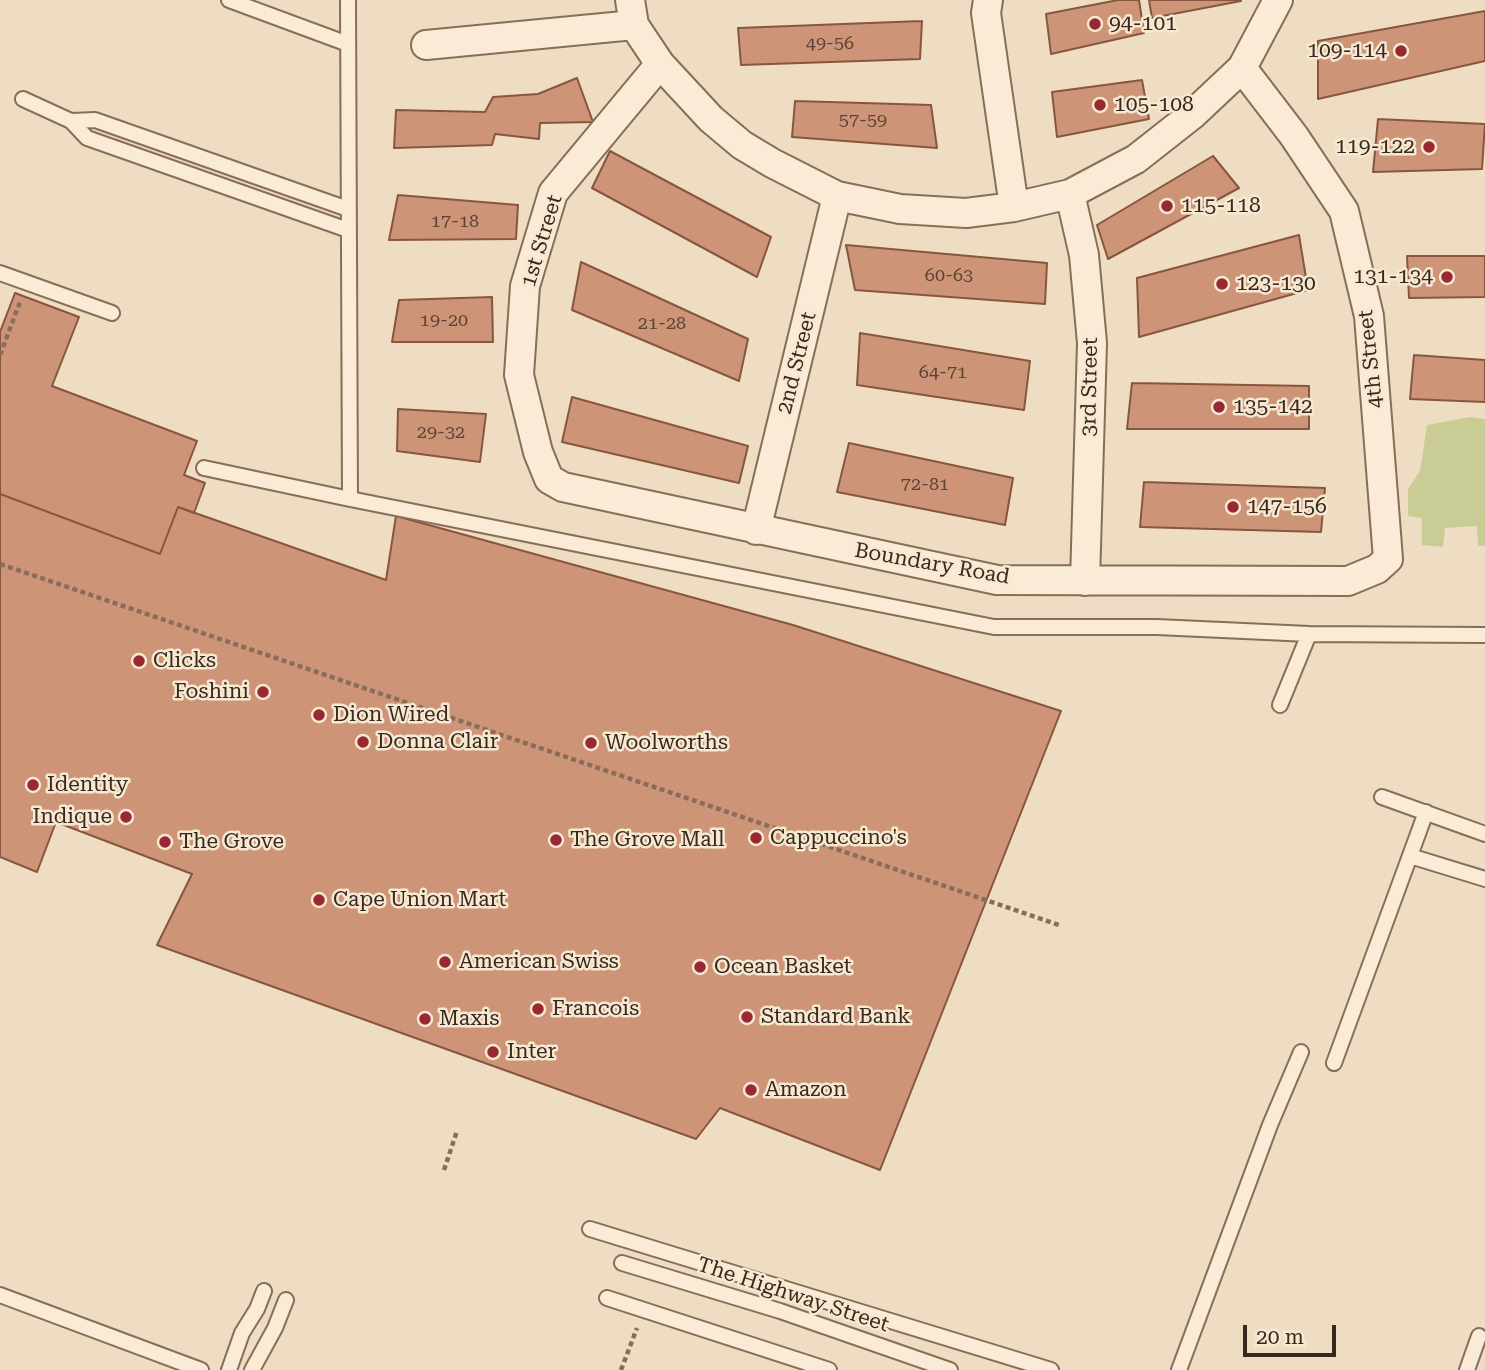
<!DOCTYPE html>
<html>
<head>
<meta charset="utf-8">
<style>
	body { margin:0 }
	#map { position:relative; width:1485px; height:1370px; overflow:hidden; background:#eeddc2; font-family:"Roboto Serif",serif }
	canvas { display:block }
	.scale { position:absolute; left:1243px; top:1325px; width:93px; height:32px; box-sizing:border-box; border:4px solid #38281d; border-top:0; padding-left:9px; font-size:21px; line-height:24px; white-space:nowrap; color:#38281d; -webkit-text-stroke:5px #f6e8d1; paint-order:stroke }
</style>
</head>
<body>
<div id="map">
<canvas width="1485" height="1370"></canvas>
<div class="scale">20 m</div>
</div>
<script>
const c = document.querySelector('canvas').getContext('2d');
c.lineJoin = 'round';
function paint(path, color) { c.fillStyle = color; c.fill(path, 'evenodd'); }
const poly = rows => new Path2D(rows.map(r => 'M' + r).join(''));
function strokePath(path, color, width, dash) { c.strokeStyle = color; c.lineWidth = width; c.lineCap = dash ? 'butt' : 'round'; c.setLineDash(dash || []); c.stroke(path); }
function label(font, color, halo, rows, align = 'center') {
  c.font = font + ' "Roboto Serif",serif'; c.lineWidth = 5; c.setLineDash([]); c.textBaseline = 'middle'; c.strokeStyle = halo; c.fillStyle = color; for (const [text, x, y, turn = 0] of rows) {
    c.save(); c.translate(x, y); c.rotate((+turn || 0) * Math.PI / 180); c.textAlign = isNaN(turn) ? turn : align; if (halo) c.strokeText(text, 0, 0); c.fillText(text, 0, 0); c.restore();
  }
}
paint(poly([
	[1470,417,1485,419,1485,546,1478,546,1477,526,1445,528,1443,547,1422,545,1422,518,1408,516,1408,489,1420,471,1427,425]
]), '#cacc96');
const building = poly([
	[1118,0,1139,0,1144,33,1051,54,1046,14,1118,0],
	[1149,0,1240,0,1241,1,1152,18,1149,0],
	[1485,11,1485,61,1318,99,1318,41,1485,11],
	[922,21,920,59,741,65,738,28,922,21],
	[577,78,593,122,540,123,539,139,495,134,492,145,394,148,396,110,485,112,493,97,538,94,577,78],
	[1142,80,1149,119,1057,137,1052,92,1142,80],
	[795,101,931,105,937,148,792,137,795,101],
	[1378,119,1485,124,1482,169,1373,172,1378,119],
	[610,151,771,237,757,277,592,188,610,151],
	[1213,156,1239,188,1108,259,1097,225,1213,156],
	[398,195,518,205,516,239,389,240,398,195],
	[1299,235,1308,290,1139,337,1137,278,1299,235],
	[846,245,1047,263,1045,304,855,290,846,245],
	[1407,256,1485,256,1485,297,1409,298,1407,256],
	[581,262,748,339,739,381,572,310,581,262],
	[15,293,79,317,52,386,197,441,184,475,205,483,194,513,178,507,160,554,0,494,0,332,15,293],
	[492,297,493,342,392,342,399,300,492,297],
	[860,333,1030,361,1024,410,857,385,860,333],
	[1414,355,1485,360,1485,402,1410,399,1414,355],
	[1132,383,1309,386,1309,429,1127,429,1132,383],
	[572,397,748,446,739,483,562,442,572,397],
	[398,409,486,414,480,462,397,451,398,409],
	[849,443,1013,478,1005,525,837,492,849,443],
	[1144,482,1325,488,1321,532,1140,527,1144,482],
	[0,494,160,554,178,507,386,580,396,516,793,625,1061,711,880,1170,720,1108,696,1139,157,945,192,874,56,822,37,872,0,857,0,494]
]);
paint(building, '#cd9477');
strokePath(building, '#87563e', 2);
const service = poly([
	[229,0,348,44],
	[348,0,350,499,994,627,1157,627,1309,634,1485,635],
	[23,99,71,121,87,138,348,230],
	[71,121,95,120,348,209],
	[0,273,112,313],
	[204,468,350,499],
	[1280,705,1309,634],
	[1382,797,1485,834],
	[1410,856,1485,879],
	[1334,1063,1426,812],
	[590,1229,1051,1370],
	[622,1263,780,1311,950,1370],
	[0,1295,201,1370],
	[607,1298,829,1370],
	[229,1370,242,1333,257,1309,264,1291],
	[252,1370,275,1328,286,1300],
	[1179,1370,1270,1125,1301,1052],
	[1467,1370,1479,1336]
]);
const minor = poly([
	[630,0,634,25,660,64,711,119,742,145,772,163,837,196,900,209,966,213,1014,207,1070,194,1136,159,1192,115,1242,68,1278,0],
	[988,0,986,13,1014,207],
	[426,45,634,25],
	[660,64,553,193,525,286,519,375,538,452,549,479,563,487,997,580,1348,581,1377,569,1388,559,1369,316,1344,211,1294,136,1242,68],
	[1070,194,1084,255,1092,343,1085,581],
	[756,530,837,196]
]);
strokePath(service, '#886e59', 18);
strokePath(minor, '#886e59', 32);
strokePath(poly([
	[0,355,20,302],
	[0,564,1062,926],
	[444,1170,457,1131],
	[621,1370,637,1328]
]), '#886e59', 4.5, [5, 3.5]);
strokePath(service, '#f9ebd5', 14);
strokePath(minor, '#f9ebd5', 28);
for (const [x, y, r, color] of [
	[1095,24,7,"#982832"],
	[1401,51,7,"#982832"],
	[1100,105,7,"#982832"],
	[1429,147,7,"#982832"],
	[1167,206,7,"#982832"],
	[1447,277,7,"#982832"],
	[1222,284,7,"#982832"],
	[1219,407,7,"#982832"],
	[1233,507,7,"#982832"],
	[139,661,7,"#982832"],
	[263,692,7,"#982832"],
	[319,715,7,"#982832"],
	[363,742,7,"#982832"],
	[591,743,7,"#982832"],
	[33,785,7,"#982832"],
	[126,817,7,"#982832"],
	[756,838,7,"#982832"],
	[556,840,7,"#982832"],
	[165,842,7,"#982832"],
	[319,900,7,"#982832"],
	[445,962,7,"#982832"],
	[700,967,7,"#982832"],
	[538,1009,7,"#982832"],
	[747,1017,7,"#982832"],
	[425,1019,7,"#982832"],
	[493,1052,7,"#982832"],
	[751,1090,7,"#982832"]
]) { const dot = new Path2D(); dot.arc(x, y, r, 0, 2 * Math.PI); c.fillStyle = color; c.fill(dot); strokePath(dot, '#f6e8d1', 2.5); }
label('18px', '#5d4334', null, [
	["49-56",830,44],
	["57-59",863,121],
	["17-18",455,222],
	["60-63",949,276],
	["19-20",444,321],
	["21-28",662,324],
	["64-71",943,373],
	["29-32",441,433],
	["72-81",925,485]
]);
label('21px', '#38281d', '#f6e8d1', [
	["94-101",1109,24],
	["109-114",1387,51,"right"],
	["105-108",1114,105],
	["119-122",1415,147,"right"],
	["115-118",1181,206],
	["131-134",1433,277,"right"],
	["123-130",1236,284],
	["135-142",1233,407],
	["147-156",1247,507],
	["Clicks",153,661],
	["Foshini",249,692,"right"],
	["Dion Wired",333,715],
	["Donna Clair",377,742],
	["Woolworths",605,743],
	["Identity",47,785],
	["Indique",112,817,"right"],
	["Cappuccino's",770,838],
	["The Grove Mall",570,840],
	["The Grove",179,842],
	["Cape Union Mart",333,900],
	["American Swiss",459,962],
	["Ocean Basket",714,967],
	["Francois",552,1009],
	["Standard Bank",761,1017],
	["Maxis",439,1019],
	["Inter",507,1052],
	["Amazon",765,1090]
], 'left');
label('21px', '#38281d', '#f6e8d1', [
	["1st Street",542,241,-73],
	["4th Street",1371,359,-96],
	["2nd Street",797,363,-76],
	["3rd Street",1090,387,-89],
	["Boundary Road",932,564,10],
	["The Highway Street",793,1295,18]
]);
</script>
</body>
</html>
